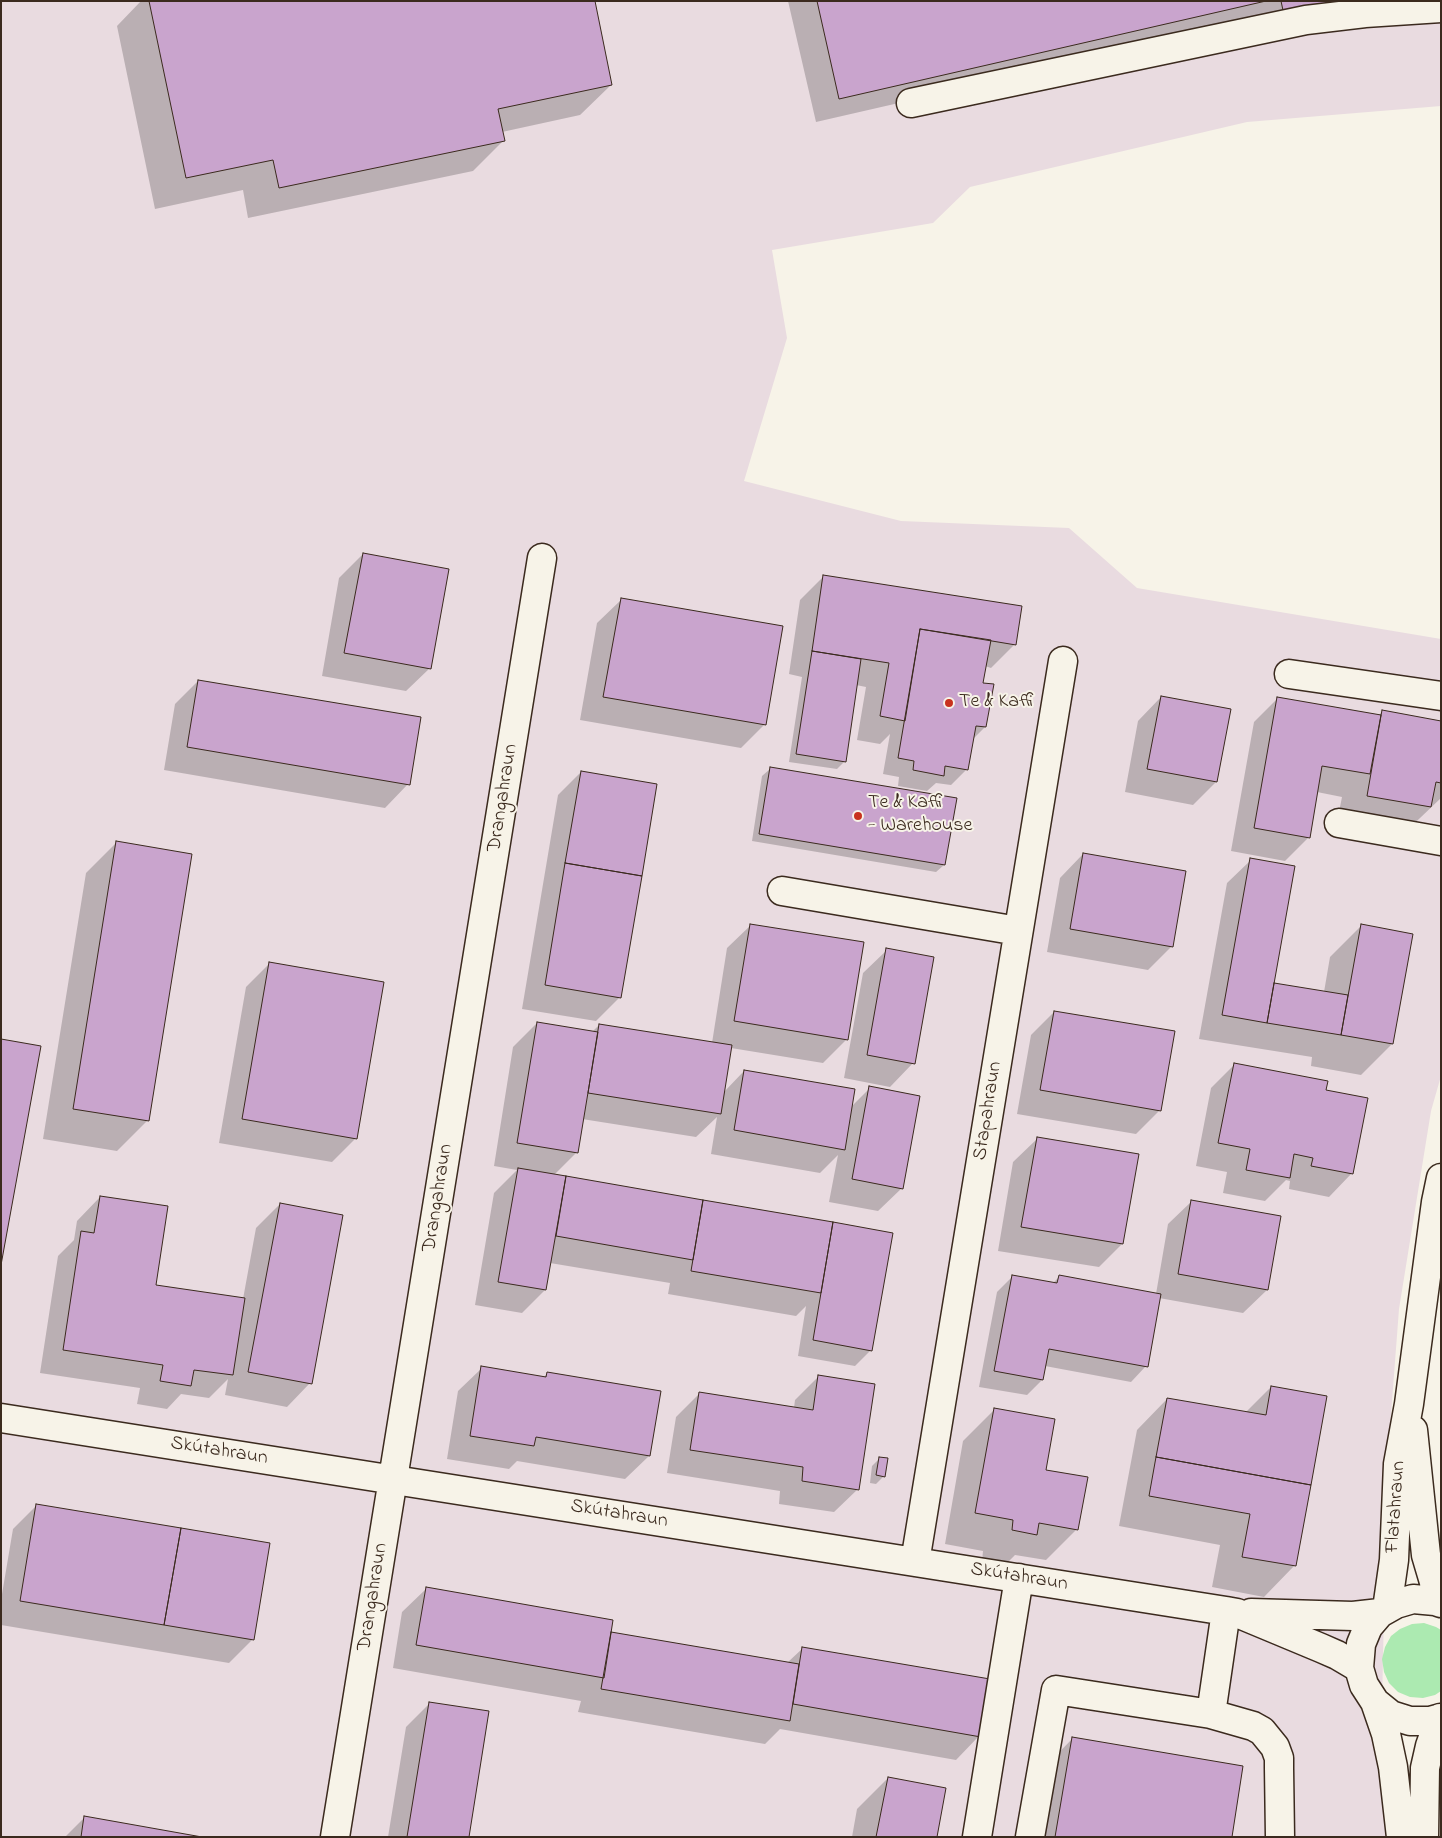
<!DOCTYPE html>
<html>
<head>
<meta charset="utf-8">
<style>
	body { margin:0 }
	#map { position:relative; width:1442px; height:1838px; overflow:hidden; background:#f7f3e8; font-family:"Indie Flower",sans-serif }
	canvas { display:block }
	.frame { position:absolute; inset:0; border:2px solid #3b2a1e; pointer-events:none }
</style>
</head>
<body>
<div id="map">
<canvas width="1442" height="1838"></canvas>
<div class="frame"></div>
</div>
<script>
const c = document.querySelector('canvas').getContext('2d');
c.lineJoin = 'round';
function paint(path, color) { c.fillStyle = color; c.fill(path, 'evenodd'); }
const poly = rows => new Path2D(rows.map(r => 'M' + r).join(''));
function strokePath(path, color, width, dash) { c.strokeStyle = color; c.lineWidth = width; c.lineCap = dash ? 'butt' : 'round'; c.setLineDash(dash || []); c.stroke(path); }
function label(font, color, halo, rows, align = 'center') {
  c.font = font + ' "Indie Flower",sans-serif'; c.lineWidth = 4; c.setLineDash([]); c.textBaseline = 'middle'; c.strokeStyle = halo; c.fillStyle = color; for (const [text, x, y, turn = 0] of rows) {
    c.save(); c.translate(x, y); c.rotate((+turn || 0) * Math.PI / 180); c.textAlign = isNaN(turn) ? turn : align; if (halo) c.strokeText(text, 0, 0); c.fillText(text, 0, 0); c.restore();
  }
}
paint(poly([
	[1,1,1441,1,1441,106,1247,122,970,187,933,223,772,250,787,338,744,481,901,521,1069,528,1137,588,1441,639,1441,1076,1431,1111,1399,1309,1387,1467,1382,1706,1396,1837,1,1837]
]), '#e9dbe0');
paint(poly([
	[1424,1623,1436,1627,1441,1630,1441,1691,1435,1695,1423,1698,1410,1697,1398,1692,1389,1683,1384,1672,1382,1659,1385,1647,1391,1636,1400,1629,1412,1624]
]), '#aceab1');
paint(poly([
	[141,1,594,1,611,85,580,115,502,132,504,140,473,171,248,218,243,190,155,209,117,26],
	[788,1,1391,1,1256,21,816,122],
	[363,554,430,668,406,691,322,676,339,578],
	[824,576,1015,644,991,668,985,666,982,684,985,727,972,740,966,770,951,785,936,783,927,791,898,786,899,777,883,774,890,734,880,744,857,740,866,687,856,685,845,761,837,769,789,762,802,677,789,674,800,600],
	[621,600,781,628,764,725,741,748,580,720,597,623],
	[198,681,408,784,385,808,164,770,175,704],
	[1161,697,1216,782,1193,805,1125,792,1138,721],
	[1278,698,1378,716,1382,712,1441,750,1441,798,1399,838,1336,827,1342,797,1317,792,1309,837,1285,861,1231,851,1254,722],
	[770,769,944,865,936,872,752,841,762,776],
	[581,772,620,997,596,1021,522,1009,558,795],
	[117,842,148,1120,117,1151,43,1139,86,873],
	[1083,854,1172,946,1148,970,1047,952,1060,878],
	[1251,860,1273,984,1324,992,1330,957,1361,926,1392,1044,1361,1075,1311,1066,1312,1057,1199,1039,1227,883],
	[751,925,847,1039,823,1063,731,1048,724,1092,744,1071,851,1107,870,1088,902,1188,878,1211,829,1202,838,1155,820,1173,711,1154,717,1117,696,1137,582,1119,577,1152,554,1175,891,1234,871,1350,855,1366,798,1356,806,1306,796,1316,668,1294,670,1283,550,1263,545,1290,522,1313,475,1305,494,1193,517,1170,494,1166,513,1047,537,1023,592,1032,599,1025,712,1043,727,948],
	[887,950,913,1063,890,1087,844,1078,863,973],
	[269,964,356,1138,332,1162,219,1143,246,987],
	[1054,1012,1160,1110,1136,1134,1017,1114,1031,1035],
	[1234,1065,1352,1173,1329,1197,1289,1189,1290,1181,1286,1180,1265,1201,1223,1193,1227,1172,1196,1166,1211,1088],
	[1037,1139,1122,1244,1099,1267,998,1251,1013,1162],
	[100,1197,155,1286,243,1299,256,1228,280,1204,310,1383,287,1407,225,1395,228,1379,209,1398,181,1394,167,1409,137,1404,140,1388,40,1373,58,1256,74,1240,77,1221],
	[1192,1201,1267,1290,1243,1313,1159,1298,1146,1366,1131,1382,1045,1366,1042,1380,1027,1395,979,1387,997,1292,1013,1276,1053,1283,1059,1277,1156,1294,1168,1224],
	[482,1368,543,1378,547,1374,649,1456,625,1479,517,1461,509,1469,447,1459,458,1391],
	[819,1376,858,1489,834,1512,779,1504,780,1491,667,1473,676,1417,700,1393,794,1408,795,1400],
	[1271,1387,1325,1397,1294,1566,1264,1597,1212,1587,1220,1545,1119,1526,1137,1430,1167,1399,1245,1413],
	[994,1410,1045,1471,1077,1529,1046,1560,1015,1555,1005,1565,982,1561,983,1551,945,1544,963,1441],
	[880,1458,884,1476,876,1484,870,1483,872,1466],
	[37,1505,269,1544,252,1640,229,1663,1,1625,1,1600,13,1529],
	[426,1589,610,1633,787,1663,803,1648,979,1736,956,1760,780,1729,765,1744,578,1712,581,1701,393,1668,402,1612],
	[430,1703,467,1837,388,1837,406,1727],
	[1072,1739,1230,1837,1030,1837,1042,1770],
	[888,1778,936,1837,852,1837,857,1809],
	[85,1817,195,1837,65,1837]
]), '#0003');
const building = poly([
	[149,1,595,1,612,85,498,109,505,141,279,188,273,160,186,178,149,1],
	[817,1,1266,1,839,99,817,1],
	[1281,1,1343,1,1284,15,1281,1],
	[363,553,449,569,431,669,344,653,363,553],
	[823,575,1022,606,1016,645,920,629,905,721,880,716,889,663,812,651,823,575],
	[621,598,783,626,766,725,603,697,621,598],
	[920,629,991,640,983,683,994,684,986,727,976,726,968,770,945,766,944,776,913,770,914,761,898,758,920,629],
	[812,651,861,659,846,762,796,754,812,651],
	[198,680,421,717,410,785,187,747,198,680],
	[1161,696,1231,709,1217,782,1147,769,1161,696],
	[1277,697,1381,715,1370,774,1322,766,1310,838,1254,828,1277,697],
	[1382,710,1441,721,1441,783,1436,782,1431,807,1367,796,1382,710],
	[770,767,957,798,945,865,759,834,770,767],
	[581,771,657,784,642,876,565,863,581,771],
	[116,841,192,854,149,1121,73,1109,116,841],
	[1083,853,1186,871,1173,947,1070,929,1083,853],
	[1250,858,1295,866,1267,1023,1222,1015,1250,858],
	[565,863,642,876,621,998,545,985,565,863],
	[750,924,864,942,848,1040,734,1021,750,924],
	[1361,924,1413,934,1393,1044,1341,1035,1361,924],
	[886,948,934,957,915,1064,867,1055,886,948],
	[269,962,384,982,357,1139,242,1119,269,962],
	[1274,983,1348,995,1341,1035,1267,1023,1274,983],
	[1054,1011,1175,1031,1161,1111,1040,1090,1054,1011],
	[537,1022,598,1032,578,1153,517,1143,537,1022],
	[599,1024,732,1045,721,1114,588,1093,599,1024],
	[1,1039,41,1046,1,1265,1,1039],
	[1234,1063,1328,1081,1326,1090,1368,1098,1353,1174,1311,1166,1313,1158,1294,1154,1290,1178,1246,1170,1250,1149,1218,1143,1234,1063],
	[744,1070,855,1089,845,1150,734,1130,744,1070],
	[869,1086,920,1096,903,1189,852,1179,869,1086],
	[1037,1137,1139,1154,1123,1244,1021,1227,1037,1137],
	[518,1168,566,1176,546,1290,498,1282,518,1168],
	[566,1176,703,1200,693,1260,556,1236,566,1176],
	[100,1196,168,1206,156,1285,245,1298,233,1375,194,1370,191,1386,160,1381,163,1365,63,1350,81,1231,94,1233,100,1196],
	[703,1200,833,1222,821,1293,691,1271,703,1200],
	[1191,1200,1281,1216,1268,1290,1178,1274,1191,1200],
	[280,1203,343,1215,312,1384,248,1372,280,1203],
	[833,1222,893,1233,872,1351,813,1340,833,1222],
	[1012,1275,1057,1283,1059,1275,1161,1294,1148,1367,1049,1349,1043,1380,994,1371,1012,1275],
	[481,1366,546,1377,547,1372,661,1391,650,1456,536,1437,534,1446,470,1436,481,1366],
	[818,1375,875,1384,859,1490,802,1481,803,1467,690,1450,699,1392,813,1410,818,1375],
	[1271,1386,1327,1396,1311,1485,1156,1457,1167,1398,1266,1415,1271,1386],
	[994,1408,1055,1419,1046,1470,1088,1477,1078,1530,1039,1523,1037,1535,1012,1530,1013,1520,975,1513,994,1408],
	[879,1457,888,1458,885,1477,876,1475,879,1457],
	[1156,1457,1311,1485,1296,1566,1242,1557,1250,1514,1149,1496,1156,1457],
	[36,1504,181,1528,164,1625,20,1601,36,1504],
	[181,1528,270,1543,254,1640,164,1625,181,1528],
	[426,1587,613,1620,604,1678,416,1645,426,1587],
	[611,1632,799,1664,790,1721,601,1689,611,1632],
	[802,1647,990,1679,981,1737,793,1704,802,1647],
	[429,1702,489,1711,469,1837,407,1837,429,1702],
	[1072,1737,1243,1766,1232,1837,1055,1837,1072,1737],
	[888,1777,946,1788,937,1837,876,1837,888,1777],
	[84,1816,202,1837,81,1837,84,1816]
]);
paint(building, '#c9a4cd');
strokePath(building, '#3b2a1e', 1);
const minor = poly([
	[911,103,1306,20,1365,13,1441,8],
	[1289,674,1441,696],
	[1339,823,1441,841],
	[782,891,1018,931],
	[1,1418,1226,1611,1237,1613,1321,1648,1337,1655,1359,1668],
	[1413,1430,1426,1555,1434,1582,1441,1597],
	[915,1562,1063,661],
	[1441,1603,1435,1601,1413,1599,1396,1604,1380,1613,1368,1627,1361,1644,1359,1668,1364,1685,1375,1702,1391,1715,1410,1721,1430,1721,1441,1718],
	[1387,1609,1394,1560,1398,1464,1409,1404,1436,1202,1441,1178],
	[1226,1611,1211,1714,1253,1726,1262,1731,1275,1747,1279,1758,1279,1768,1280,1837],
	[1251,1613,1353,1616,1380,1613],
	[1375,1702,1386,1734,1393,1767,1401,1837],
	[335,1837,542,558],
	[977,1837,1019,1578],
	[1030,1837,1056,1690,1211,1714],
	[1424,1837,1425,1768,1430,1746,1440,1718]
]);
strokePath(minor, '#3b2a1e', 31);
strokePath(minor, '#f7f3e8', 28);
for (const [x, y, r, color] of [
	[949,703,5,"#c8321e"],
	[858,816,5,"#c8321e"]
]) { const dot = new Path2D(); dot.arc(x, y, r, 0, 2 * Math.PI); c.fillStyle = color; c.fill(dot); strokePath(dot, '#f7f3e8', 2); }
label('20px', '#3b2a1e', '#f7f3e8', [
	["Te & Kaffi",959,703],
	["Te & Kaffi",868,804],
	["- Warehouse",868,827]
], 'left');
label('20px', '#3b2a1e', '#f7f3e8', [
	["Drangahraun",504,798,-81],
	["Stapahraun",989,1111,-81],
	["Drangahraun",439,1198,-81],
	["Skútahraun",219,1452,9],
	["Flatahraun",1397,1507,-86],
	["Skútahraun",619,1515,9],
	["Skútahraun",1019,1578,9],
	["Drangahraun",374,1597,-81]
]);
</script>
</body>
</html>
